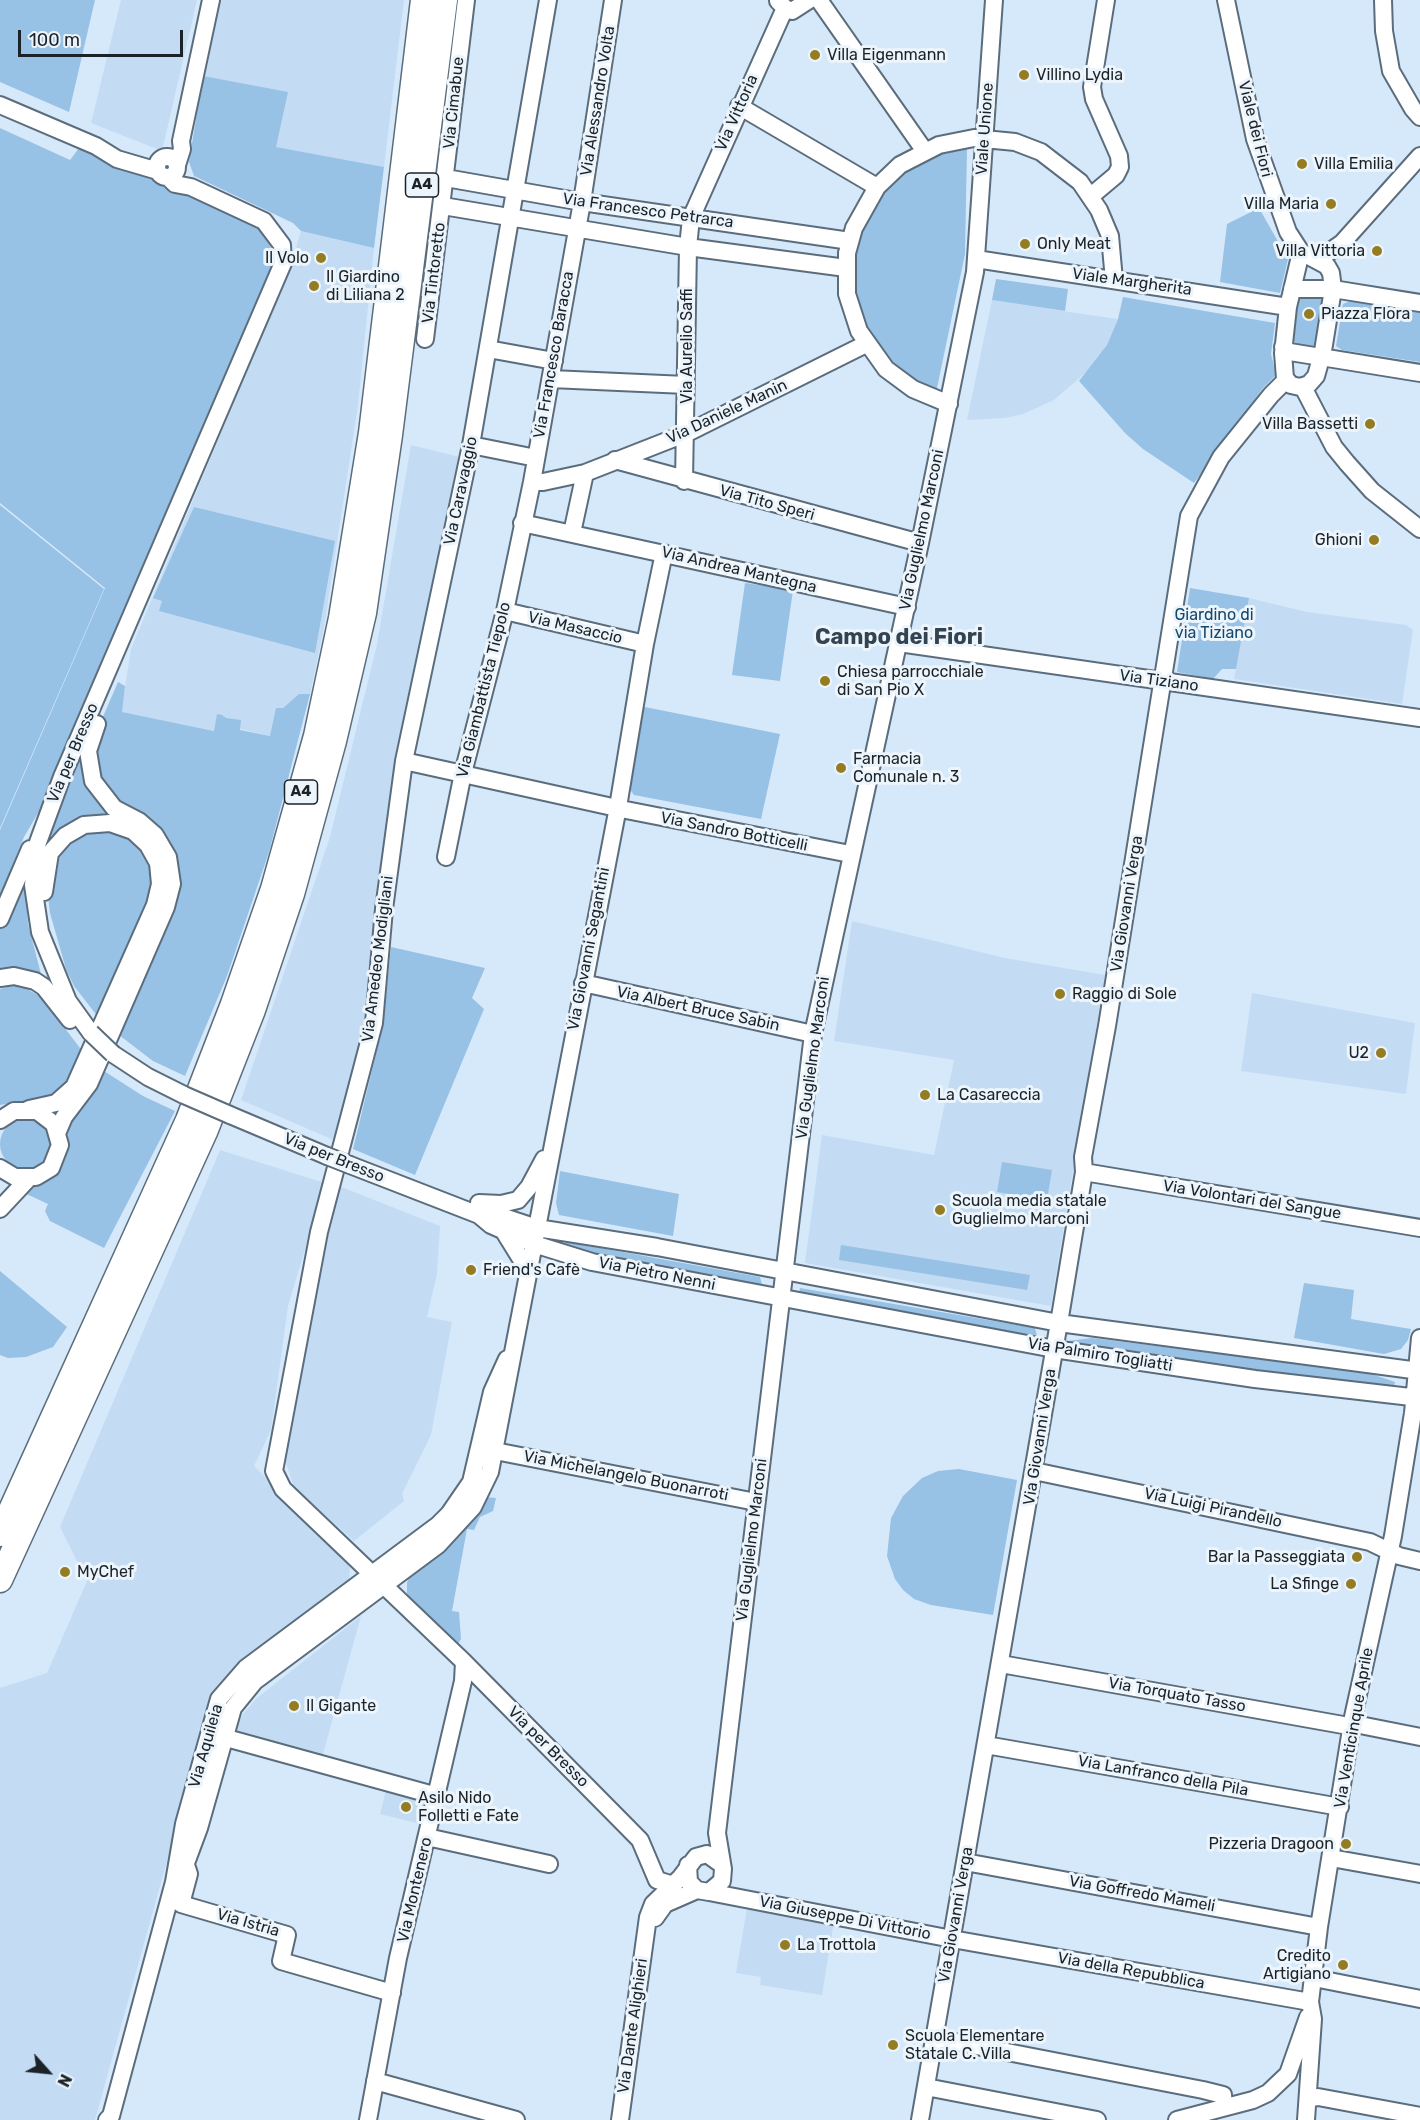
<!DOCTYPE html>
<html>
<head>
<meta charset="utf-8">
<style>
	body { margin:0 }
	#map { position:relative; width:1420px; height:2120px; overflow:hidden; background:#d6e9fb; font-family:Rubik,sans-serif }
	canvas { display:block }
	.north { position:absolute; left:18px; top:2042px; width:60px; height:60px; -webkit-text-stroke:4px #edf5fc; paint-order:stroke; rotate:117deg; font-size:16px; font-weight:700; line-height:24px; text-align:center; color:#1b2329 }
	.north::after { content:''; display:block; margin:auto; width:21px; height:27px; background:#1b2329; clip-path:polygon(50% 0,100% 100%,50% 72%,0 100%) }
	.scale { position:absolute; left:18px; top:30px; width:165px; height:27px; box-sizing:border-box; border:3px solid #1b2329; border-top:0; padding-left:8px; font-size:18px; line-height:21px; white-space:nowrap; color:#1b2329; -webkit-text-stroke:4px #edf5fc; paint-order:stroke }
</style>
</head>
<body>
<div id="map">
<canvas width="1420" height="2120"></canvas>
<div class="north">N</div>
<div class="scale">100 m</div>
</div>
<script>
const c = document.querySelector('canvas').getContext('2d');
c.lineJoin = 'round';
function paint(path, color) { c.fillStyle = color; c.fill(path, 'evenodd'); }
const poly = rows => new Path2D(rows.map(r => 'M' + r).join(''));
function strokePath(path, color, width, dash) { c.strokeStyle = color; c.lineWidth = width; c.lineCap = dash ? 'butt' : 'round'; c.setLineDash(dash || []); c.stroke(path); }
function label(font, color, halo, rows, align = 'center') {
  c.font = font + ' Rubik,sans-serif'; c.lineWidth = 6; c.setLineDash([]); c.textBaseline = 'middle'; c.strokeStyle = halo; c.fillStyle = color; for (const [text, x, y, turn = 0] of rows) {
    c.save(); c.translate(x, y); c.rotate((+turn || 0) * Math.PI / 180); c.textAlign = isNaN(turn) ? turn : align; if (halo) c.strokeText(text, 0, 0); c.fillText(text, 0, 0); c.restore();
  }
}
paint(poly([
	[121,0,197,0,162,151,91,123],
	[218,0,404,0,384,167,275,147,203,76],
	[301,231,374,248,358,405,324,628,310,694,299,694,283,708,270,736,240,729,217,715,215,731,121,712,131,649,291,265],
	[992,300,1069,312,1118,319,1107,345,1090,369,1054,400,1023,414,1005,418,967,420],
	[411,445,464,458,375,922,362,1041,336,1141,241,1100,330,837,377,644],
	[1249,598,1307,612,1406,625,1413,630,1402,704,1234,679],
	[852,921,1005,958,1105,975,1051,1306,805,1263,822,1135,934,1155,954,1060,834,1041],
	[1252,993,1415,1023,1406,1094,1241,1071],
	[220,1150,325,1183,288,1306,271,1430,254,1466,344,1556,350,1567,349,1582,230,1671,210,1706,95,2120,0,2120,0,1688,47,1673,87,1581,60,1527],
	[339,1186,440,1226,437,1274,427,1317,452,1322,431,1435,402,1494,404,1501,354,1541,294,1487,285,1460,319,1265],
	[361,1616,321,1761,233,1735,243,1714,257,1698],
	[386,1790,431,1801,425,1825,380,1814],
	[747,1908,812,1921,813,1917,834,1921,822,1995,760,1985,761,1977,736,1973]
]), '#c3dcf3');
paint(poly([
	[0,0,95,0,69,112,0,82],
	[203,76,288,92,276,147,384,167,374,248,301,231,293,223,194,176,189,162],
	[0,128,70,160,79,148,253,223,268,239,274,259,267,289,41,808,24,837,0,895,0,830,105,588,0,503],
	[967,149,965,254,937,388,928,389,899,371,884,356,863,323,854,289,856,247,864,224,879,198,900,176,920,163,941,154],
	[1259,208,1288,259,1280,293,1220,282,1227,224],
	[996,279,1068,289,1065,311,992,300],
	[1302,294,1321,297,1326,305,1318,344,1314,346,1296,344,1291,338,1298,297],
	[1123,297,1275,323,1271,354,1276,375,1263,388,1194,483,1143,449,1125,433,1079,381,1107,345,1118,319],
	[1350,301,1420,311,1420,362,1342,350,1336,346,1343,304],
	[0,505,104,589,0,828],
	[194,507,335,541,315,653,159,611,162,601,153,598],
	[745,583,793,590,780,681,732,675],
	[1190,588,1249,598,1236,669,1222,669,1213,679,1177,672],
	[118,682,125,686,122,712,214,731,217,714,222,715,226,718,241,720,240,730,270,736,276,708,283,708,299,694,310,694,269,852,227,976,185,1076,153,1061,119,1035,175,896,119,805,95,773,99,726],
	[640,706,780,734,761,819,634,795,626,784],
	[84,750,86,773,101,802,119,816,143,829,160,848,164,859,167,886,163,905,84,1085,60,1120,49,1110,72,1097,83,1082,162,899,164,878,158,851,147,836,134,826,119,819,97,817,80,821,46,843],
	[121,830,151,859,155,888,98,1017,74,986,66,969,50,913,47,888,53,859,78,832],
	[25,870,28,924,42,978,24,970,0,972,0,925],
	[391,947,485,968,472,998,484,1009,415,1175,353,1149,383,1025],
	[10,986,22,986,41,997,83,1052,59,1095,0,1105,0,989],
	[104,1071,143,1096,175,1111,104,1248,50,1221,45,1211,48,1204,20,1191,58,1170,66,1151,68,1124,97,1086],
	'0 1144a25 25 0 1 1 50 0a25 25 0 1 1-50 0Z',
	[1002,1162,1052,1170,1047,1200,997,1192],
	[560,1171,679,1194,673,1236,559,1215,556,1203],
	[567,1242,760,1277,762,1285,758,1288,582,1255,561,1245],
	[841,1245,1030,1275,1027,1290,839,1260],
	[0,1271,67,1327,53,1347,26,1357,8,1358,0,1355],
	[1304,1283,1354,1290,1351,1319,1411,1329,1408,1340,1401,1349,1384,1354,1294,1338],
	[800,1288,1035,1328,1037,1336,799,1294],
	[1092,1338,1366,1372,1395,1382,1394,1387,1324,1383,1068,1346,1067,1341],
	[959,1469,1017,1480,993,1615,931,1605,914,1599,903,1590,895,1579,887,1556,891,1518,903,1496,922,1478,938,1471],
	[484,1497,496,1498,493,1511,480,1517,474,1530,467,1529,452,1611,459,1612,461,1639,458,1644,413,1603,407,1593,407,1583,410,1574]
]), '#97c1e5');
const minor = poly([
	[548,0,471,445,404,761,384,909,374,1023,319,1232,274,1471,283,1489,464,1662,640,1840,657,1880,670,1884],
	[819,0,924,150],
	[1226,0,1255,139,1288,232,1301,252],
	[1383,0,1384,31,1391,71,1413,109,1420,117],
	[778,1,785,8,792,11,809,0],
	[0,105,96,146,117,159,158,171],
	[739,106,877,187],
	'157 167a10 10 0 1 1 20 0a10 10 0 1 1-20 0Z',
	[177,165,182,149,181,141,211,0],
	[446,178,582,202,850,241],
	[1091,196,1116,175,1120,167,1119,156,1094,99,1092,87,1106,0],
	[443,206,688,247,846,268],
	[1301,252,1327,266,1331,273,1333,289,1323,351,1316,376,1309,384,1300,387,1291,385,1285,378,1283,353,1288,307,1301,252],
	[976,259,1288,307],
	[1319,259,1342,243,1420,156],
	[1292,289,1333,289,1420,303],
	[425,339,466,0],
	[1283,347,1290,352,1420,373],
	[488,349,554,361],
	[551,379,686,385],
	[1303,387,1334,447,1347,463,1372,491,1420,529],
	[949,404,913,389,886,369,859,331,847,294,847,253,854,228,877,187,900,165,939,145,974,138,1015,142,1041,152,1080,182,1099,210,1110,236,1114,280],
	[471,445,536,458],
	[615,460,920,543],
	[684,481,688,247,691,218,785,8],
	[532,482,543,482,585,473,687,433,866,344],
	[522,523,907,607],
	[572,533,585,473],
	[505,611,645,644],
	[899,643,1420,718],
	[404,761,626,810,850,854],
	[446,857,463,773,505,611,532,482,582,202,613,0],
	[0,919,30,849],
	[0,978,14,976,35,981,44,987,70,1020],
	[583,983,813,1034],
	[91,1033,68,1001,40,932,33,885,37,845,62,777,283,263,282,245,264,221,191,187,175,184,168,177],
	[113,1054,148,1077,184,1095],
	[29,1109,56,1103,74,1087,155,905,160,884,158,863,148,845,133,831,110,823,84,825,65,836,50,853,44,892],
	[230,1115,327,1156],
	[0,1120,14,1111,37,1111,54,1124,60,1145,51,1168,36,1177,15,1177,0,1168],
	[58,1131,64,1117,89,1084,166,907,172,884,168,857,155,835,139,821,114,808,93,781,88,751,97,724],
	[350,1165,479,1215,498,1215,537,1228,657,1247,1059,1323,1420,1371],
	[1084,1172,1420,1228],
	[479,1203,501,1204,518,1200,529,1187,544,1159],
	[0,1209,28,1179],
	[479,1215,491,1225,534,1244,592,1262,1054,1349,1255,1379,1420,1398],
	[503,1230,529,1272],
	[495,1451,756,1502],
	[1034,1471,1370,1542,1399,1556,1420,1561],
	[1001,1664,1343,1725,1360,1725,1420,1737],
	[230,1739,437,1796],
	[986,1745,1340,1807],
	[427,1837,549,1864],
	[1331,1858,1420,1874],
	[965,1862,1319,1927],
	[186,1865,189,1874,181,1904,287,1935,281,1961,392,1993],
	[688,1865,689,1882,697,1890,709,1892,722,1881,723,1869,717,1833,813,1034,920,543,975,272,994,0],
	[174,1882,186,1863,199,1828,233,1708,255,1681,438,1545,473,1507,490,1472,618,807,645,644,664,553],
	[709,1892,952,1939,1310,2002],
	[655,1918,665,1904,697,1890],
	[1314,1978,1420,1999],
	[935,2038,1203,2090,1223,2095,1224,2106],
	[375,2081,516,2120],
	[926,2087,1097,2120],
	[1308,2099,1318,2097,1420,2116],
	[107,2120,111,2116,174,1882,184,1824,219,1699,246,1668,438,1525,449,1514,471,1482,492,1392,507,1359],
	[368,2120,398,1958,463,1681,464,1662],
	[620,2120,648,1917,653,1904,680,1878,696,1857,707,1854,721,1864],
	[920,2120,1061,1311,1084,1172,1083,1157,1107,1026,1189,516,1221,457,1271,395,1286,380],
	[1177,2120,1253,2100,1268,2093,1288,2074,1308,2017],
	[1306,2120,1313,2019,1310,2002,1319,1927,1353,1717,1393,1536,1413,1413,1420,1338]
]);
const highway = poly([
	[0,1534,188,1120,233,1004,273,889,316,736,341,618,371,433,423,0],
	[0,1580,205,1132,253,1010,292,894,334,741,364,613,390,435,445,0]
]);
strokePath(minor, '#5b6d7c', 20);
strokePath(highway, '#5b6d7c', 27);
strokePath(minor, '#fff', 16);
strokePath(highway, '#fff', 24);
const minorBridge = poly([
	[91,1033,113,1054],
	[184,1095,230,1115],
	[327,1156,350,1165]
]);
strokePath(minorBridge, '#5b6d7c', 20, []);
strokePath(minorBridge, '#fff', 16);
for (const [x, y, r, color] of [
	[815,55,6,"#947c23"],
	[1024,75,6,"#947c23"],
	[1302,164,6,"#947c23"],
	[1331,204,6,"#947c23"],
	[1025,244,6,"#947c23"],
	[1377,251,6,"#947c23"],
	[321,258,6,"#947c23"],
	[314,286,6,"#947c23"],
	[1309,314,6,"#947c23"],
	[1370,424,6,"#947c23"],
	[1374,540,6,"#947c23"],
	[825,681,6,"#947c23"],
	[841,768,6,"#947c23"],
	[1060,994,6,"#947c23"],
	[1381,1053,6,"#947c23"],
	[925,1095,6,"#947c23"],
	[940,1210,6,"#947c23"],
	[471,1270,6,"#947c23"],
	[1357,1557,6,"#947c23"],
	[65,1572,6,"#947c23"],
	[1351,1584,6,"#947c23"],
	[294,1706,6,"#947c23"],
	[406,1807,6,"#947c23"],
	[1346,1844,6,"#947c23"],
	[785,1945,6,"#947c23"],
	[1343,1965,6,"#947c23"],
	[893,2045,6,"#947c23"]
]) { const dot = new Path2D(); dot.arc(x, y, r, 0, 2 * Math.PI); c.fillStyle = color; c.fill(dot); strokePath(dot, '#edf5fc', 2); }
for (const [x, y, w] of [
	[422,185,33],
	[301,792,33]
]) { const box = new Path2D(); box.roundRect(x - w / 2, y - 12, w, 24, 4.5); c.fillStyle = '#edf5fc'; c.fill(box); strokePath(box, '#1b2329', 1.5); }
label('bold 15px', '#1b2329', null, [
	["A4",422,185],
	["A4",301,792]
]);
label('16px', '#1b2329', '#edf5fc', [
	["Villa Eigenmann",827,55],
	["Villino Lydia",1036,75],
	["Villa Emilia",1314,164],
	["Villa Maria",1319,204,"right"],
	["Only Meat",1037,244],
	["Villa Vittoria",1365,251,"right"],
	["Il Volo",309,258,"right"],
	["Il Giardino",326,277],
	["di Liliana 2",326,295],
	["Piazza Flora",1321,314],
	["Villa Bassetti",1358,424,"right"],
	["Ghioni",1362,540,"right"],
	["Chiesa parrocchiale",837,672],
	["di San Pio X",837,690],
	["Farmacia",853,759],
	["Comunale n. 3",853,777],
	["Raggio di Sole",1072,994],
	["U2",1369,1053,"right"],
	["La Casareccia",937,1095],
	["Scuola media statale",952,1201],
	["Guglielmo Marconi",952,1219],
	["Friend's Cafè",483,1270],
	["Bar la Passeggiata",1345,1557,"right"],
	["MyChef",77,1572],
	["La Sfinge",1339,1584,"right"],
	["Il Gigante",306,1706],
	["Asilo Nido",418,1798],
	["Folletti e Fate",418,1816],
	["Pizzeria Dragoon",1334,1844,"right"],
	["La Trottola",797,1945],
	["Credito",1331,1956,"right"],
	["Artigiano",1331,1974,"right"],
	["Scuola Elementare",905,2036],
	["Statale C. Villa",905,2054]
], 'left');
label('16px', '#1b2329', '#edf5fc', [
	["Via Alessandro Volta",598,101,-81],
	["Via Cimabue",454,103,-84],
	["Via Vittoria",737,113,-66],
	["Viale Unione",985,129,-86],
	["Viale dei Fiori",1255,129,76],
	["Via Francesco Petrarca",648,211,8],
	["Via Tintoretto",434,273,-83],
	["Viale Margherita",1132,282,8],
	["Via Aurelio Saffi",687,346,-90],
	["Via Francesco Baracca",554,355,-80],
	["Via Daniele Manin",727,412,-25],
	["Via Caravaggio",461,491,-78],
	["Via Tito Speri",767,503,15],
	["Via Guglielmo Marconi",922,530,-78],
	["Via Andrea Mantegna",739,570,13],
	["Via Masaccio",575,628,13],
	["Via Tiziano",1159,681,8],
	["Via Giambattista Tiepolo",484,690,-76],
	["Via per Bresso",73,753,-67],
	["Via Sandro Botticelli",734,832,11],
	["Via Giovanni Verga",1127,904,-81],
	["Via Giovanni Segantini",589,949,-79],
	["Via Amedeo Modigliani",378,959,-83],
	["Via Albert Bruce Sabin",698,1009,12],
	["Via Guglielmo Marconi",813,1058,-82],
	["Via per Bresso",334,1158,22],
	["Via Volontari del Sangue",1252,1200,9],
	["Via Pietro Nenni",657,1274,11],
	["Via Palmiro Togliatti",1100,1355,9],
	["Via Giovanni Verga",1040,1437,-81],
	["Via Michelangelo Buonarroti",626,1476,11],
	["Via Luigi Pirandello",1213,1508,12],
	["Via Guglielmo Marconi",752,1540,-83],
	["Via Torquato Tasso",1177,1695,10],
	["Via Venticinque Aprile",1354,1728,-80],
	["Via Aquileia",206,1746,-74],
	["Via per Bresso",548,1747,45],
	["Via Lanfranco della Pila",1163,1776,10],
	["Via Montenero",415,1890,-77],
	["Via Goffredo Mameli",1142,1894,10],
	["Via Giovanni Verga",956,1915,-80],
	["Via Giuseppe Di Vittorio",845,1918,11],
	["Via Istria",248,1923,16],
	["Via della Repubblica",1131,1971,10],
	["Via Dante Alighieri",633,2026,-82]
]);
label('16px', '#16476c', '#edf5fc', [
	["Giardino di",1214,615],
	["via Tiziano",1214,633]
]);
label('bold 22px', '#334351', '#edf5fc', [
	["Campo dei Fiori",899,638]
]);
</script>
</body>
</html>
